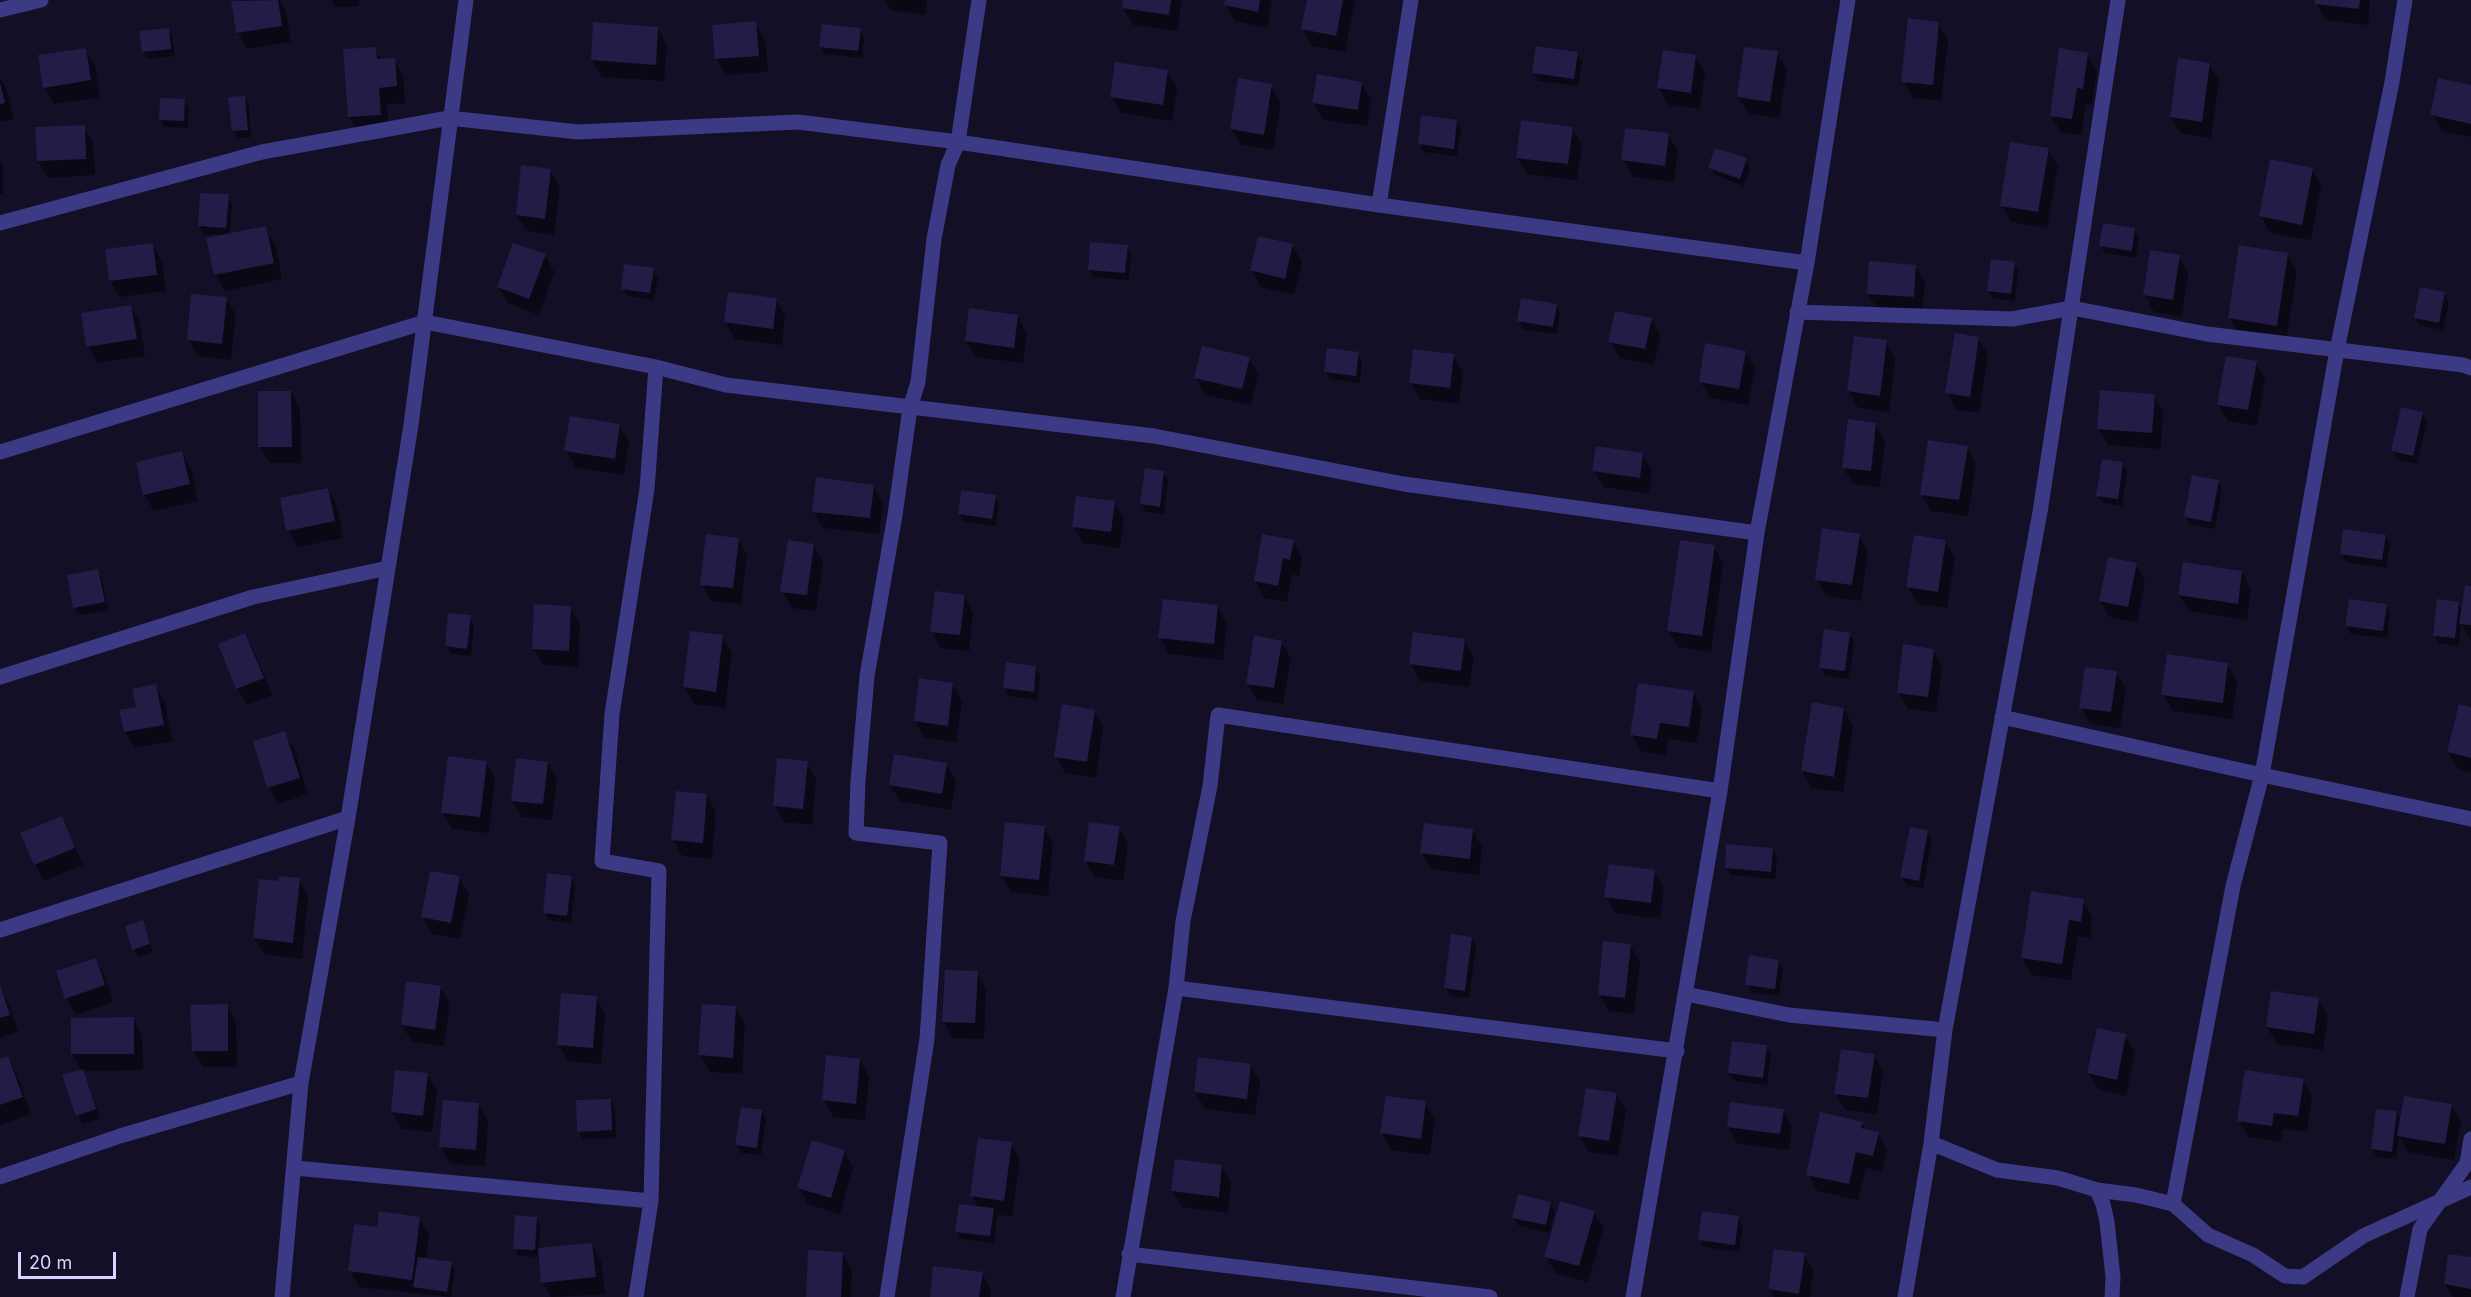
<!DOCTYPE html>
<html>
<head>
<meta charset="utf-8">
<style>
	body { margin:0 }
	#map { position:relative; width:2471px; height:1297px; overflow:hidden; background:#130f26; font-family:Inter,sans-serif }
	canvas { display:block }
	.scale { position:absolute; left:18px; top:1252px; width:98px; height:27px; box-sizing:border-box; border:3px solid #d9d4ff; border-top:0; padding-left:8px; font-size:18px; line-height:21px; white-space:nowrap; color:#d9d4ff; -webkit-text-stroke:4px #130f26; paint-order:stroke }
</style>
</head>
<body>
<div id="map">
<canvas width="2471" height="1297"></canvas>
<div class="scale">20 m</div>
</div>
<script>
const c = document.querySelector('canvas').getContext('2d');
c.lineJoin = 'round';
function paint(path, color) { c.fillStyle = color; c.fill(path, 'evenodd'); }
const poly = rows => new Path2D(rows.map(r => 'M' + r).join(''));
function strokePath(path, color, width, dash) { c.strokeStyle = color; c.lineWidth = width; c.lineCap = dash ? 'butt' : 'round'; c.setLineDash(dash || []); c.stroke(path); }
paint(poly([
	[244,0,279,0,286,11,291,42,247,49,238,33,232,2],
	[331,0,359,0,359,6,335,7],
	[885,0,927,0,925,15,891,10],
	[1124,0,1182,0,1177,31,1133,25,1123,8],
	[1226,0,1272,0,1267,28,1235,21,1225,4],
	[1308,0,1355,0,1345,52,1312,46,1303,29],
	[2317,0,2370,0,2368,25,2326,20,2316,3],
	[755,23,765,40,768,72,726,75,716,58],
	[1938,23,1948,40,1941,101,1913,98,1903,81],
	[595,24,657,28,667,45,664,81,602,77,592,60],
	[168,29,172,37,175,56,148,59,143,52],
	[860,29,864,37,862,58,825,54,821,46],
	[85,49,95,66,100,97,54,104,45,87],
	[375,49,382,60,394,60,403,76,405,103,387,104,389,132,359,133,349,117,345,50],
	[1777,53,1787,69,1779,118,1748,113,1738,97],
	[1577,54,1582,62,1578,86,1538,81,1534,73],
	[2087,54,2097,70,2092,105,2086,104,2081,135,2061,132,2051,116],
	[1695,56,1705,73,1700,109,1668,105,1659,88],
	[2209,64,2219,81,2211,138,2181,133,2171,117],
	[1167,72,1177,88,1172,121,1121,113,1112,97],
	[0,77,7,90,14,119,0,122],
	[1361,83,1371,100,1367,126,1323,120,1314,103],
	[1271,86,1281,102,1273,150,1241,145,1231,129],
	[2471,87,2471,137,2442,131,2432,114],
	[244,97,249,105,251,137,238,138,233,130],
	[184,101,189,109,188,128,165,127,160,119],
	[1456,121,1461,129,1457,156,1424,152,1419,144],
	[84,127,93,143,95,175,48,178,38,161,37,129],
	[1572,128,1582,145,1577,180,1527,174,1517,158],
	[1668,135,1678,151,1674,182,1633,177,1623,160],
	[2048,150,2058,166,2047,228,2011,222,2002,206],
	[1746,160,1750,168,1744,186,1715,175,1710,168],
	[0,161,3,166,3,194,0,194],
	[2312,169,2321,185,2311,240,2270,233,2261,216],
	[550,170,560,187,554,235,527,231,517,215],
	[228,196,232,204,230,235,265,228,275,244,282,279,225,291,215,274,223,235,204,234,199,226],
	[2134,229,2139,237,2136,258,2105,253,2101,246],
	[152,244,162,261,166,291,120,297,110,281],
	[1127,246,1131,254,1129,280,1094,277,1089,269],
	[1292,246,1302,262,1294,295,1261,287,1252,270],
	[2287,254,2297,271,2286,342,2239,334,2230,318],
	[545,255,554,272,539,315,508,303,498,287],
	[2179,256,2188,273,2182,316,2154,312,2145,295],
	[2014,263,2018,271,2015,301,1993,298,1988,291],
	[1915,266,1925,283,1922,313,1878,310,1868,294],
	[653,270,658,278,654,300,627,296,623,288],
	[2444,294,2449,302,2443,330,2420,325,2415,318],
	[226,299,236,315,231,360,198,356,188,339],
	[776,299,785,316,782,345,735,339,725,322],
	[1556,305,1560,313,1557,334,1523,329,1519,321],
	[130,306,140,323,145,356,97,363,88,346],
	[1017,316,1027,333,1023,363,976,357,966,341],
	[1651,319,1661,336,1654,365,1620,358,1610,341],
	[1978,338,1988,355,1979,413,1956,410,1947,393],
	[1886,342,1895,358,1889,412,1858,408,1849,391],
	[1745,352,1755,369,1748,405,1710,398,1701,382],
	[1358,353,1362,361,1360,383,1330,379,1325,371],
	[1453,356,1463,372,1459,404,1420,399,1411,383],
	[1249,358,1258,375,1251,405,1205,395,1196,378],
	[2256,363,2265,379,2257,426,2228,421,2218,405],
	[291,392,300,409,301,463,270,463,260,447],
	[2154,396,2163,412,2161,449,2108,445,2098,428],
	[2422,413,2427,421,2417,464,2397,459,2393,451],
	[1875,424,1885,441,1880,487,1853,484,1843,467],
	[619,425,629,442,624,475,576,468,566,451],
	[1967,447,1976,464,1968,516,1931,511,1922,495],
	[181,453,191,469,198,501,154,511,144,494],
	[1642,454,1652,471,1649,494,1604,487,1594,471],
	[2123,464,2127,472,2122,506,2103,503,2098,496],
	[1163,472,1168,480,1164,514,1146,512,1141,504],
	[2218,481,2222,489,2215,529,2190,525,2186,517],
	[873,486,883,503,879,534,823,528,813,511],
	[328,490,337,506,343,538,297,547,288,530],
	[995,496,999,504,996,526,964,522,959,514],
	[1114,502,1124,519,1120,548,1083,543,1074,527],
	[1859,535,1868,552,1861,601,1826,596,1817,580],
	[2385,536,2390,544,2386,568,2346,562,2341,554],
	[738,539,747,556,741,604,711,601,702,584],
	[1945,541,1955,558,1947,608,1918,604,1908,587],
	[1293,542,1302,558,1299,576,1292,574,1287,602,1265,598,1255,581],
	[813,545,823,562,816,611,792,608,782,591],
	[1714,547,1723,563,1711,652,1678,647,1669,631],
	[2136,564,2145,581,2137,623,2110,617,2100,601],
	[98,571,102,578,108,610,79,615,74,607],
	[2242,572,2251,589,2247,620,2189,611,2179,595],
	[2471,587,2471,640,2461,624,2459,646,2439,643,2434,636,2458,603,2463,612],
	[964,596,973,613,969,651,941,648,932,632],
	[2386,605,2390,613,2387,638,2351,634,2347,626],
	[1217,606,1227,623,1223,660,1169,654,1160,638],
	[571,608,580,624,578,667,543,665,533,648],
	[470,617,474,625,471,656,451,654,446,646],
	[1849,634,1854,642,1849,679,1825,675,1820,667],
	[245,635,254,651,272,695,247,705,237,688],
	[722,637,732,653,725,708,694,704,685,687],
	[1464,640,1474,657,1469,687,1420,681,1411,664],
	[1281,642,1291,658,1283,704,1257,700,1247,683],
	[1933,650,1942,667,1936,712,1908,709,1898,692],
	[2227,664,2237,681,2232,719,2173,711,2163,694],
	[1035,667,1040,675,1038,700,1009,696,1004,688],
	[2116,672,2126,689,2120,728,2090,724,2081,707],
	[952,684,962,701,956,742,925,738,915,721],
	[155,686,165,703,172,741,135,748,125,732,121,711,137,708],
	[1693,692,1702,709,1697,743,1669,739,1666,755,1641,752,1632,735],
	[1844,709,1853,726,1843,792,1812,788,1802,771],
	[2471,709,2471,772,2458,769,2448,752],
	[1094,711,1103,727,1096,778,1065,773,1056,757],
	[284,733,294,749,308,794,278,804,269,787],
	[486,762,495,779,489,833,452,829,442,812],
	[548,763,557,780,552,820,522,817,512,801],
	[807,763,816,779,812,825,784,822,774,805],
	[946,764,956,781,951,810,900,801,890,785],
	[707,796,716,812,712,859,682,856,673,839],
	[61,818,83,865,44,881,35,864],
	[1044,827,1053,844,1048,896,1011,892,1001,875],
	[1119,828,1128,844,1123,881,1095,877,1085,861],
	[1472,830,1482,847,1479,875,1431,869,1422,853],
	[1927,832,1932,840,1923,888,1907,885,1902,877],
	[1772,850,1777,858,1775,879,1731,875,1726,868],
	[1654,871,1664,888,1660,919,1615,913,1606,896],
	[459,877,469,894,460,939,432,934,423,917],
	[571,877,575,885,571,923,549,920,545,912],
	[299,879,308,896,302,959,264,954,254,938,280,883],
	[2083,901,2092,917,2090,938,2078,936,2071,980,2032,975,2022,958],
	[142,922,153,952,138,957,134,949],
	[1471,938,1476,946,1469,998,1450,996,1446,988],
	[1630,945,1640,962,1634,1014,1609,1011,1599,994],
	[95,960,105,976,113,1002,76,1015,66,998],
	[1778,962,1783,969,1779,996,1751,992,1746,984],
	[977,973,986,989,984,1039,953,1038,943,1021],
	[440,987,450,1004,444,1046,412,1042,402,1025],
	[0,989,10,1005,18,1032,0,1038],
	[596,997,605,1014,601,1064,568,1061,559,1045],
	[2318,1000,2328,1016,2323,1050,2277,1044,2267,1027],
	[227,1005,236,1022,237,1067,203,1067,193,1050],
	[735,1007,745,1024,742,1074,710,1072,700,1055],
	[72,1019,133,1019,142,1035,143,1070,83,1071,100,1118,82,1124,64,1076,82,1071,72,1054],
	[2125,1036,2135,1052,2126,1096,2098,1089,2089,1073],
	[1766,1047,1771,1054,1767,1085,1734,1081,1729,1073],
	[1874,1055,1883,1072,1877,1114,1845,1110,1836,1093],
	[7,1058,17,1074,31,1114,0,1125,0,1060],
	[860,1060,869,1077,865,1120,833,1117,824,1100],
	[1250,1065,1260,1082,1255,1115,1205,1109,1195,1092],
	[427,1074,437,1091,432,1132,402,1129,392,1112],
	[2303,1080,2312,1097,2307,1132,2283,1129,2281,1142,2248,1137,2239,1121],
	[1617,1095,1626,1111,1618,1156,1589,1152,1580,1135],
	[611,1100,615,1108,616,1138,583,1139,578,1131],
	[1425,1103,1435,1119,1430,1155,1391,1150,1382,1133],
	[478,1104,488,1121,485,1166,450,1164,441,1147],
	[2451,1105,2461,1122,2454,1160,2408,1152,2399,1136,2396,1159,2377,1157,2372,1149,2397,1112,2401,1121],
	[1783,1110,1792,1127,1789,1150,1738,1144,1728,1127],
	[761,1111,766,1119,761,1155,741,1153,737,1145],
	[1862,1123,1866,1131,1878,1133,1887,1150,1882,1172,1866,1168,1858,1200,1817,1191,1808,1174],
	[1011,1144,1020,1160,1012,1217,996,1214,997,1217,994,1243,961,1239,957,1232,979,1208,972,1196],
	[844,1151,853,1168,840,1214,808,1204,799,1188],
	[1221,1166,1231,1183,1228,1213,1182,1207,1172,1191],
	[1550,1203,1555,1211,1550,1233,1519,1226,1514,1218],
	[1594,1212,1604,1228,1588,1282,1555,1273,1546,1256],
	[536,1218,540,1226,539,1250,591,1244,601,1261,605,1294,551,1297,542,1282,540,1257,519,1256,514,1248],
	[1738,1218,1743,1226,1739,1252,1704,1247,1700,1239],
	[419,1219,429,1235,426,1259,451,1263,455,1271,451,1297,359,1287,350,1271,378,1229],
	[842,1253,852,1270,851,1297,807,1297],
	[1804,1255,1813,1271,1810,1297,1774,1297,1770,1289],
	[2471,1259,2471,1297,2453,1297,2445,1284],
	[982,1273,991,1290,990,1297,931,1297]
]), '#0007');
paint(poly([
	[278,0,282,26,236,33,231,1],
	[1123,0,1171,0,1169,15,1122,8],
	[1225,0,1260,0,1258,12,1224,5],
	[1307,0,1343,0,1336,36,1301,29],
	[2315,0,2360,0,2359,9,2315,4],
	[1908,18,1939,22,1933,85,1901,82],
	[756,21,759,56,715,59,712,25],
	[593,22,658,27,656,65,591,60],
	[822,24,861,28,858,51,819,47],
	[169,28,171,49,142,52,139,31],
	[1536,46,1578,52,1574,79,1532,73],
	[376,47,377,59,395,58,397,86,379,88,381,115,348,117,343,49],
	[1744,47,1778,51,1770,102,1737,97],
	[86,48,91,80,43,88,38,55],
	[2059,48,2088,53,2083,89,2077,88,2072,119,2050,116],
	[1663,50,1696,55,1691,93,1657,88],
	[2178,58,2210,63,2202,122,2170,117],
	[1115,62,1168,70,1163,105,1110,97],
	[1317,74,1362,82,1358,110,1312,103],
	[1238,78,1272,84,1264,135,1230,129],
	[2438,78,2471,85,2471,124,2430,115],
	[0,83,5,103,0,104],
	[245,96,248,130,232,131,228,97],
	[160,98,185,99,184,121,159,120],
	[1421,115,1457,120,1454,149,1418,144],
	[1521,120,1573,127,1568,164,1516,158],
	[85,125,86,159,37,161,35,127],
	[1625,128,1669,133,1665,166,1621,160],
	[2010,142,2049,148,2038,212,2000,206],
	[1715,148,1747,158,1740,179,1708,168],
	[2270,159,2313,168,2302,225,2259,216],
	[521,165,551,169,545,219,516,215],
	[200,193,229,194,226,228,198,226],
	[2103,223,2135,228,2132,251,2099,246],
	[266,226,274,263,214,275,206,238],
	[1258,236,1293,244,1285,279,1250,270],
	[1090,242,1128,245,1125,273,1088,270],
	[153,243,157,275,109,281,105,249],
	[513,243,546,254,529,299,497,287],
	[2239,245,2288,253,2277,326,2228,318],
	[2150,250,2180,255,2173,300,2143,295],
	[1991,259,2015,262,2011,294,1987,291],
	[1869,261,1916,265,1914,297,1867,294],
	[624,264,654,268,650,293,621,289],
	[2420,287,2445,292,2439,323,2414,318],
	[728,292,777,298,773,329,724,322],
	[191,294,227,297,222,344,187,340],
	[1521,298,1557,304,1553,327,1517,321],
	[131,305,137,339,86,347,81,313],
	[969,308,1018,315,1014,348,965,341],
	[1615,311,1652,318,1645,349,1608,342],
	[1955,333,1979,337,1970,397,1945,393],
	[1854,336,1887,340,1880,396,1847,391],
	[1705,343,1746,351,1739,389,1699,382],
	[1202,346,1250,357,1242,389,1194,378],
	[1327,348,1359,352,1356,376,1324,372],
	[1413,349,1454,354,1450,388,1409,383],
	[2226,356,2257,361,2248,410,2217,405],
	[2100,390,2155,394,2152,433,2097,429],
	[258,391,291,391,292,447,258,447],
	[2401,407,2423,412,2413,456,2391,451],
	[570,416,620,424,615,459,564,451],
	[1848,419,1876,423,1871,471,1842,468],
	[1928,440,1968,446,1959,500,1920,495],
	[1596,446,1643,453,1640,478,1592,471],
	[182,451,190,484,143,495,136,462],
	[2102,459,2123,462,2118,499,2096,496],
	[1145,468,1164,471,1160,507,1140,504],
	[2192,475,2219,480,2211,522,2184,517],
	[816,477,874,485,870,518,812,512],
	[328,488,335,521,286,531,280,498],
	[961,490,996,495,992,519,958,514],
	[1076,496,1115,501,1111,532,1072,527],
	[1822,528,1860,534,1852,585,1815,580],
	[2343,529,2386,535,2382,560,2340,554],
	[706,534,739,538,733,588,700,585],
	[1262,534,1294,540,1290,560,1283,558,1278,586,1254,581],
	[1914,535,1946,540,1938,592,1906,587],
	[788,540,814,544,807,595,780,592],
	[1680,540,1715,545,1702,636,1667,631],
	[2108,557,2137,563,2128,607,2099,601],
	[2183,562,2242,571,2238,604,2178,595],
	[98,569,105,602,73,608,67,575],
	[2465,585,2471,586,2471,625,2459,624],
	[935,591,965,595,960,635,930,632],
	[1163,599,1218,605,1214,644,1158,638],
	[2349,599,2387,604,2383,631,2345,626],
	[2437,599,2459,602,2455,638,2433,636],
	[534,604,571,606,569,651,532,649],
	[448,613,471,615,467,649,445,646],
	[1824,629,1850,633,1845,671,1819,668],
	[690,631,723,635,716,692,683,687],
	[1413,632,1465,639,1461,671,1409,664],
	[245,633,264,678,236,689,218,644],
	[1254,635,1282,641,1274,688,1246,684],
	[1903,644,1934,649,1928,697,1897,693],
	[2167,654,2228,663,2223,703,2161,695],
	[1006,662,1036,666,1034,692,1003,688],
	[2085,667,2117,671,2111,712,2079,708],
	[919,678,953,683,948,726,914,721],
	[1638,683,1694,691,1689,727,1660,723,1657,739,1630,735],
	[156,684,164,725,124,732,119,710,136,707,132,689],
	[1812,702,1844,708,1834,777,1801,771],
	[1062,704,1095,710,1087,762,1054,757],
	[2459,704,2471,707,2471,758,2447,752],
	[285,731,300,778,267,788,253,741],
	[894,754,947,763,942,794,889,785],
	[448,756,487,761,480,817,441,813],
	[516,758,548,762,543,804,511,801],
	[777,758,808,761,803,809,773,806],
	[676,791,707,794,703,843,671,840],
	[62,816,75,848,34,865,20,833],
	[1005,822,1045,826,1039,880,1000,876],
	[1089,822,1120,826,1114,865,1084,861],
	[1424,823,1473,829,1470,859,1420,853],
	[1910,827,1928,830,1919,881,1900,877],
	[1726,844,1773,848,1771,872,1725,868],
	[1609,864,1655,870,1651,903,1604,897],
	[430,871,460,876,451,923,421,917],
	[547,873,572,876,567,916,543,913],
	[279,876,300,878,293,943,253,938,259,879,278,881],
	[2031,891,2084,899,2081,922,2069,920,2062,964,2021,958],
	[143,920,150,944,132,950,125,926],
	[1451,934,1472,937,1465,991,1444,988],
	[1603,941,1631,944,1625,998,1598,995],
	[1749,955,1779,960,1775,989,1745,985],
	[96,958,105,985,65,999,56,971],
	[945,970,978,971,975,1023,942,1022],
	[406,981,441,986,435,1030,401,1025],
	[0,985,10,1015,0,1018],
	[2271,991,2319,998,2314,1034,2266,1027],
	[561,993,597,996,593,1048,557,1045],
	[228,1004,228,1051,192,1051,190,1005],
	[702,1004,736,1006,733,1058,698,1055],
	[134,1017,134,1054,71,1054,71,1018],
	[2097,1028,2126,1034,2117,1080,2087,1073],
	[1732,1041,1767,1045,1763,1078,1728,1073],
	[1841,1049,1875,1054,1868,1098,1834,1094],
	[826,1055,860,1059,856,1104,822,1100],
	[8,1056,23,1097,0,1105,0,1059],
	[1198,1057,1251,1064,1247,1099,1194,1092],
	[83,1069,96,1109,76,1116,62,1075],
	[395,1070,428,1073,423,1116,391,1112],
	[2245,1070,2304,1079,2298,1116,2274,1113,2272,1126,2237,1121],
	[1586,1088,1617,1093,1609,1141,1578,1136],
	[1386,1096,1426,1101,1421,1139,1380,1133],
	[2404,1096,2452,1104,2445,1144,2397,1136],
	[611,1099,612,1130,577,1132,576,1100],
	[443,1100,479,1103,476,1150,439,1147],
	[1730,1102,1784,1109,1780,1134,1727,1127],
	[741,1107,762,1110,757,1148,735,1145],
	[2376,1109,2397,1111,2392,1152,2371,1149],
	[1820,1112,1863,1122,1861,1128,1879,1132,1873,1156,1856,1152,1849,1184,1806,1175],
	[978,1138,1012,1142,1004,1201,970,1196],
	[812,1140,845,1150,831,1198,797,1188],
	[1175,1159,1222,1165,1219,1197,1171,1191],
	[1518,1194,1551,1202,1546,1225,1512,1218],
	[1560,1201,1595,1211,1579,1266,1544,1257],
	[959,1204,994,1208,990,1236,955,1232],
	[379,1211,420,1217,412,1280,348,1271,354,1224,377,1227],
	[1702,1211,1739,1216,1735,1245,1698,1240],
	[515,1215,537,1217,535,1250,513,1249],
	[592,1243,596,1277,541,1283,538,1248],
	[1774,1249,1805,1253,1799,1294,1768,1289],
	[808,1250,843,1252,841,1297,806,1297],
	[2448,1254,2471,1257,2471,1289,2444,1284],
	[418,1257,452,1262,447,1292,413,1287],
	[933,1266,983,1272,979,1297,930,1297]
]), '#241b47');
strokePath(poly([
	[0,10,41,0],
	[1379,205,1411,0],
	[0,223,262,152,449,118,578,132,798,122,958,142,1379,205,1807,263],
	[1797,312,2012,319,2072,308,2207,334,2463,365,2471,368],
	[0,452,425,322,656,367,726,385,1154,436,1404,484,1757,533],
	[0,677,253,597,388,568],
	[2002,717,2262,775,2471,819],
	[0,930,348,818],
	[1176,988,1677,1051],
	[1686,994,1789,1015,1945,1030],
	[1931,1143,1997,1170,2058,1178,2097,1190,2136,1195,2173,1204,2208,1235,2253,1255,2285,1276,2303,1277,2363,1236,2471,1187],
	[295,1168,651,1201],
	[0,1177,120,1136,301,1083],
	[2097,1190,2103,1204,2107,1222,2113,1277,2112,1297],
	[2173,1204,2233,886,2262,775,2337,350,2392,82,2405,0],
	[1129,1254,1490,1297],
	[282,1297,301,1083,348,818,411,425,466,0],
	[636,1297,651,1201,659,871,602,861,612,714,647,489,656,367],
	[887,1297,927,1039,940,843,856,833,858,781,867,676,895,515,910,408,918,382,934,239,948,165,958,142,979,0],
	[1123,1297,1176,988,1183,921,1210,786,1218,715,1720,791],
	[1633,1297,1720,791,1757,533,1807,263,1848,0],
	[1905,1297,1931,1143,1945,1030,2040,512,2118,0],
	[2407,1297,2420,1229,2467,1163,2471,1139]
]), '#3d3a85', 15);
</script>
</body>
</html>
